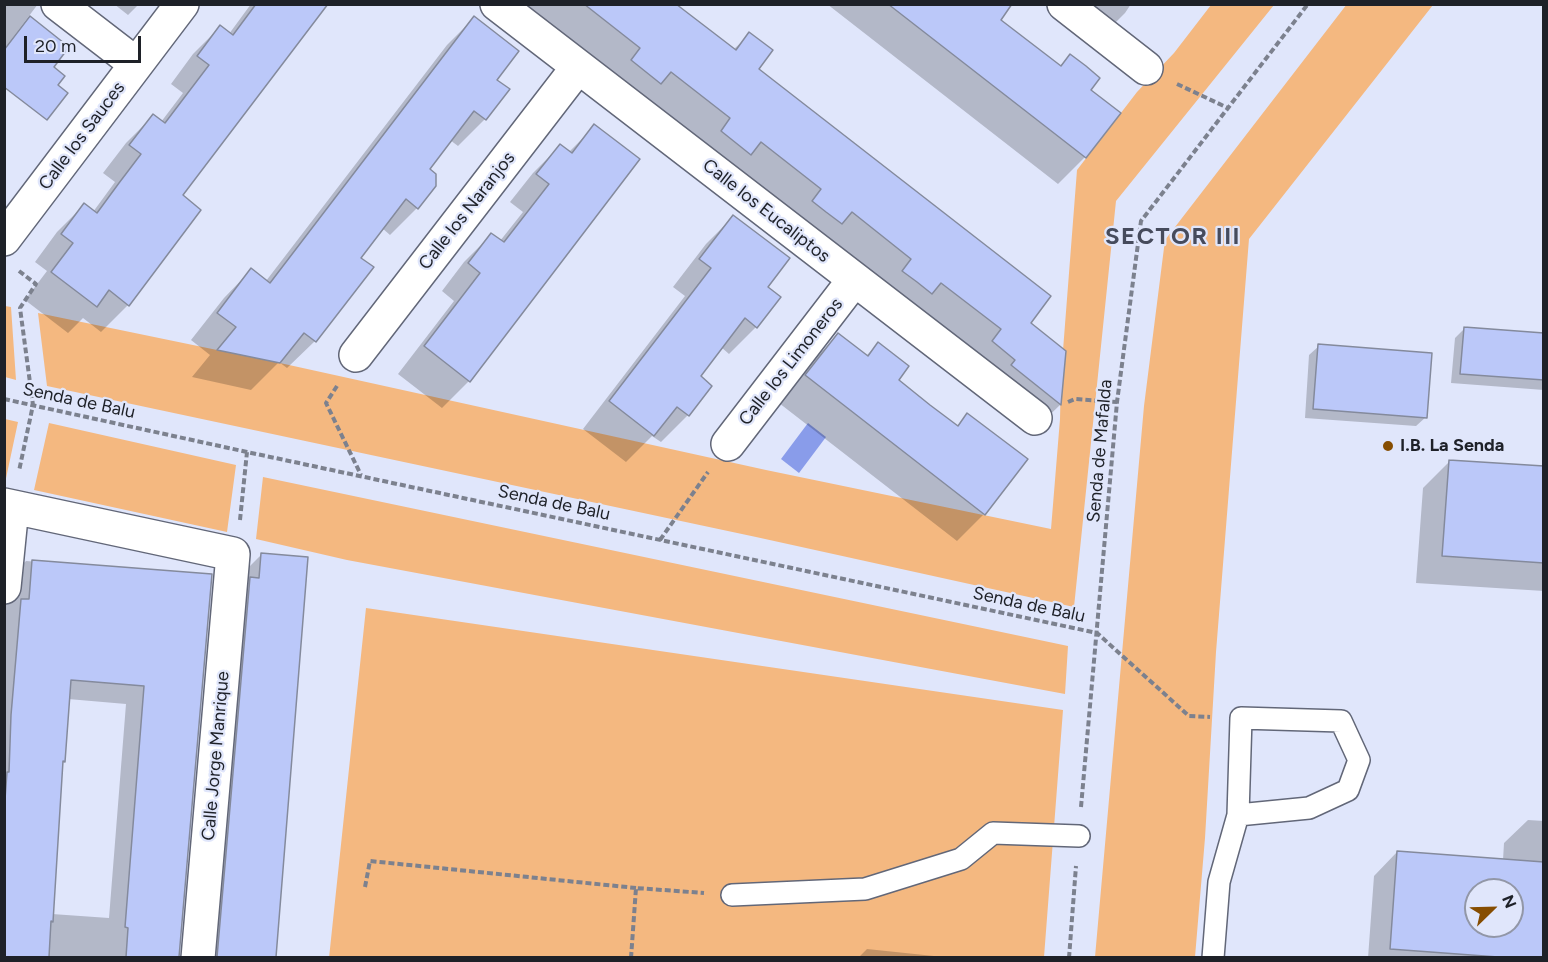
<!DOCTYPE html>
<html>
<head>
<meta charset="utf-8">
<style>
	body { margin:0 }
	#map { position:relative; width:1548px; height:962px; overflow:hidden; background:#e0e6fb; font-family:Figtree,sans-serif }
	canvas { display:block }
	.frame { position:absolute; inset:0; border:6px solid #1e2128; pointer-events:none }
	.north { position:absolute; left:1464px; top:878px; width:60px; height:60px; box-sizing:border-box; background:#e0e6fb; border:2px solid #9297a7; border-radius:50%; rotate:67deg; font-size:16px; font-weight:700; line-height:24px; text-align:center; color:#1e2128 }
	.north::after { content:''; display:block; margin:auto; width:21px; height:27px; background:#864d01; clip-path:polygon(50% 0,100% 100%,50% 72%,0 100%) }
	.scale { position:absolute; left:24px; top:36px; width:117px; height:27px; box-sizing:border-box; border:3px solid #1e2128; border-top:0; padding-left:8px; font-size:18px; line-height:21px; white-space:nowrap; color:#1e2128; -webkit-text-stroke:4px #e0e6fb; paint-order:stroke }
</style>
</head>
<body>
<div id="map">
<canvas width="1548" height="962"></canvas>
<div class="frame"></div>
<div class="north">N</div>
<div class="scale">20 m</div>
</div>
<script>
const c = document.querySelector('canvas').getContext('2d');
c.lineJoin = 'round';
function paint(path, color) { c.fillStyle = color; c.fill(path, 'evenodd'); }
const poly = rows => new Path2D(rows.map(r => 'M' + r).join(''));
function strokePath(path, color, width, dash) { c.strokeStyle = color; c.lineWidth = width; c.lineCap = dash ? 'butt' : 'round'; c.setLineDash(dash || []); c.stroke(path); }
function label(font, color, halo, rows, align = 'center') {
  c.font = font + ' Figtree,sans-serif'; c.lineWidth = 4.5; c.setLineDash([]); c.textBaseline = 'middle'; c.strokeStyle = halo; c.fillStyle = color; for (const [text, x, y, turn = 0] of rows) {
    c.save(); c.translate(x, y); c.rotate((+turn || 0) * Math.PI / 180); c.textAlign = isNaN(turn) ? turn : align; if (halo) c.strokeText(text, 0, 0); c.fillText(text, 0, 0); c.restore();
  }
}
paint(poly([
	[1347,4,1433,5,1249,239,1216,652,1205,838,1195,957,1095,957,1144,406,1165,240],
	[1211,5,1274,5,1116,201,1074,607,756,537,47,386,38,313,280,363,766,470,1051,529,1060,419,1061,376,1077,170,1137,92,1174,53],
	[5,306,11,307,16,380,5,377],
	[5,419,18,422,5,483,4,419],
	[49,423,236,465,227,532,34,490],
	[263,477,1068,646,1065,694,347,560,256,539],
	[366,608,1063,710,1044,957,329,958]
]), '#f4b880');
paint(poly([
	[808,423,826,437,799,473,781,459]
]), '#899cea');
paint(poly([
	[4,4,38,4,4,49],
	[114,4,139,4,128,15],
	[251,4,326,4,181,195,128,305,101,332,83,318,68,333,25,300,47,271,35,262,57,232,84,205,93,212,115,182,103,173,126,143,153,116,161,122,183,93,171,84,193,54,220,27,229,34],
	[522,4,673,4,733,50,750,34,757,69,1029,323,1065,351,1060,405,1033,431],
	[827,4,1003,4,999,20,1059,67,1070,56,1089,91,1085,157,1058,184],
	[1059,4,1131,4,1125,13,1098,40],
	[474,18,495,80,485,119,458,146,450,140,428,169,434,185,417,208,390,235,382,228,359,258,315,341,287,368,279,362,251,390,192,377,210,355,191,340,224,298,251,270,266,281,447,45],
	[595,126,469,381,442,408,398,374,454,301,442,291,464,262,491,235,500,241,523,212,510,202,533,173,560,146,569,152],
	[733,217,756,327,729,354,721,347,699,377,688,415,661,442,652,436,626,462,583,429,685,296,673,287,706,244],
	[1464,329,1544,335,1544,390,1451,383,1455,338],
	[838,335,866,356,878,344,897,380,956,427,968,415,984,514,957,541,779,403,811,362],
	[1319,346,1426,417,1416,426,1305,418,1309,355],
	[1450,461,1544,467,1544,591,1416,583,1423,488],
	[261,555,307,558,275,958,200,958,242,574],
	[26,561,211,575,178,958,4,958,4,607,7,580],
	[68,699,126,704,109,918,52,914,62,763,64,761],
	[1528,820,1544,821,1544,958,1368,958,1374,876,1397,852,1503,860,1504,843],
	[1476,890,1512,890,1512,926,1476,926],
	[867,949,953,958,858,958]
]), '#0003');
const building = poly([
	[256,4,328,4,183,195,201,210,129,306,109,290,97,307,51,272,73,243,61,234,84,203,97,213,119,183,141,154,129,145,153,114,165,123,209,65,197,56,220,25,233,35,256,4],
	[584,4,676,4,736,50,749,32,773,50,759,69,1051,296,1031,323,1066,351,1061,405,1011,365,1015,360,992,341,1001,329,941,283,932,294,917,282,902,271,911,259,852,212,842,224,826,212,812,201,821,189,761,142,751,155,721,131,730,118,671,72,661,84,631,60,640,48,584,4],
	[888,4,1012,4,1001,20,1061,66,1070,54,1086,66,1100,78,1091,90,1121,113,1086,158,888,4],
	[30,16,69,47,54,67,65,76,58,85,68,93,47,120,4,87,4,50,30,16],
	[474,16,519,51,497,80,510,89,486,120,474,111,430,169,436,174,436,186,418,209,406,199,361,258,374,267,316,342,304,333,280,363,217,350,236,327,217,313,251,268,270,283,474,16],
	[594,124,640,159,470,382,424,346,480,273,468,263,491,233,504,242,549,184,536,174,560,144,572,153,594,124],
	[733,215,790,258,768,287,781,297,757,328,745,318,701,376,712,386,689,416,677,407,654,436,609,401,711,268,699,259,733,215],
	[1464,327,1544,333,1544,380,1460,374,1464,327],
	[838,333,868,356,878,342,909,366,899,380,930,405,958,426,967,413,1028,459,985,515,805,375,838,333],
	[1318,344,1432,353,1427,418,1313,409,1318,344],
	[1449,460,1544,466,1544,563,1442,556,1449,460],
	[261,553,308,557,276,957,217,957,250,577,259,578,261,553],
	[32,560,212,574,179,957,126,957,128,928,125,927,144,686,71,680,65,762,63,761,53,922,51,921,49,957,4,957,4,813,7,772,9,772,11,715,21,599,29,599,32,560],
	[1397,851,1544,862,1544,957,1498,957,1390,949,1397,851],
	[1476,890,1512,890,1512,926,1476,926,1476,890]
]);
paint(building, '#bbc8f9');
strokePath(building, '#848a9c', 1.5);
const lane = poly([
	[732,895,865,889,961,859,993,833,1079,836],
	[1213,958,1219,882,1238,815,1241,718,1341,721,1359,760,1348,790,1309,808,1238,815]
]);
const street = poly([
	[58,4,136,64],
	[497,4,1035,418],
	[1064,4,1146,68],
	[4,239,182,4],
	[356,355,578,67],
	[728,444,854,280],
	[4,505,233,554,198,958],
	[4,587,12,507]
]);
strokePath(lane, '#626778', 24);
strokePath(street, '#626778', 36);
strokePath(poly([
	[1177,84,1228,108],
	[19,271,36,284,20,308,33,405,19,471],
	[337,386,326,403,361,475],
	[4,399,247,452,1097,633,1189,716,1210,717],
	[1068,402,1075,399,1117,402],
	[240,520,247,452],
	[660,540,708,472],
	[1081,807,1117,402,1141,221,1308,4],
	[365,887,370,861,636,888],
	[631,958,636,888,704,893],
	[1069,958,1076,866]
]), '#7c818e', 4, [6, 3]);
strokePath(lane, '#fff', 21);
strokePath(street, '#fff', 33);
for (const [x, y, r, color] of [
	[1388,446,6,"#864d01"]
]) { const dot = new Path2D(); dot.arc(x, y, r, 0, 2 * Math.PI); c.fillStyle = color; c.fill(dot); strokePath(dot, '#e0e6fb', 2); }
label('18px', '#1e2128', '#e0e6fb', [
	["Calle los Sauces",82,136,-53],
	["Calle los Naranjos",467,211,-52],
	["Calle los Eucaliptos",766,211,38],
	["Calle los Limoneros",791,362,-52],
	["Senda de Balu",79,401,12],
	["Senda de Mafalda",1100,451,-85],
	["Senda de Balu",554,503,12],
	["Senda de Balu",1029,605,12],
	["Calle Jorge Manrique",216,756,-85]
]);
label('bold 18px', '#1e2128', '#e0e6fb', [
	["I.B. La Senda",1400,446]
], 'left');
c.letterSpacing = '1.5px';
label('bold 24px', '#464b5c', '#e0e6fb', [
	["SECTOR III",1173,237]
]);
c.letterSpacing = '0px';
</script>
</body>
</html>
